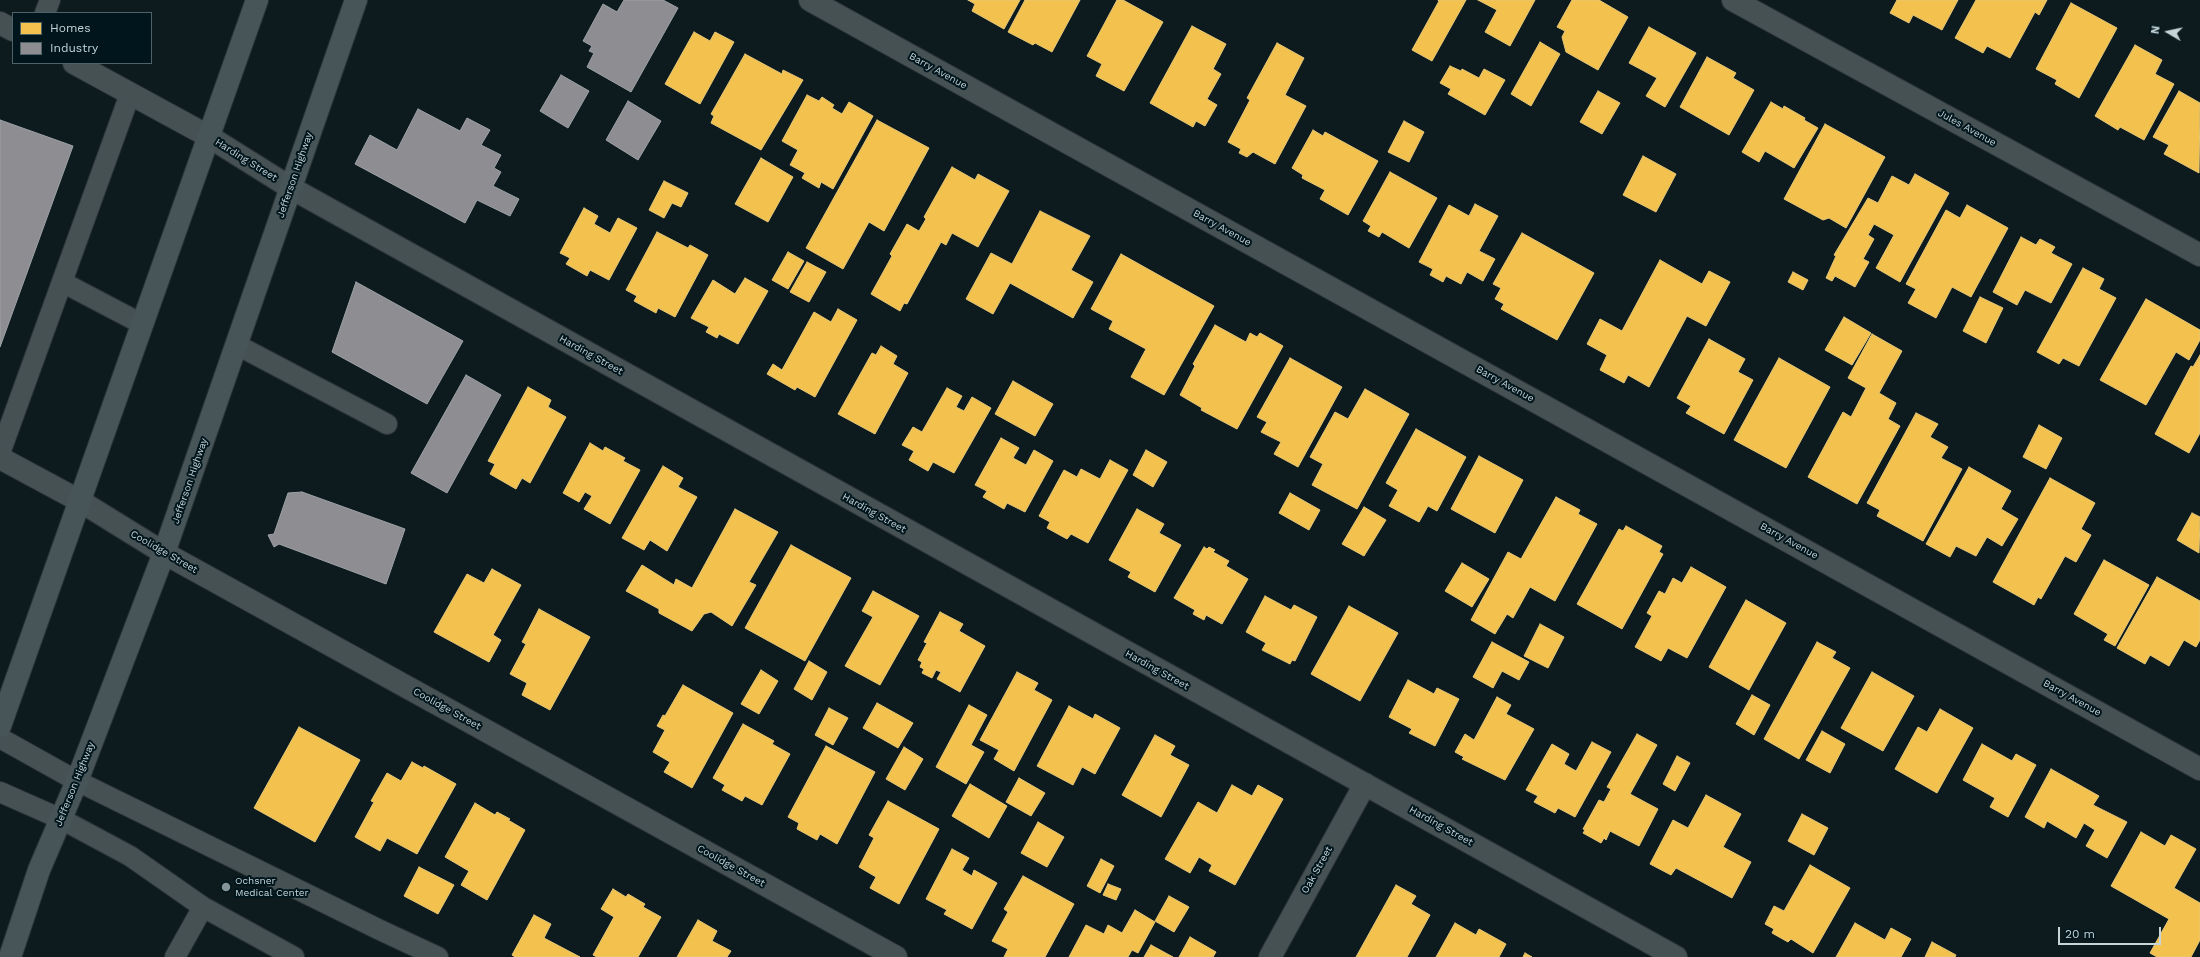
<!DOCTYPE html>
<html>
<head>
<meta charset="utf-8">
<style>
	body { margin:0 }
	#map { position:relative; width:2200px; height:957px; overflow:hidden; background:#0d1b1e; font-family:"Work Sans",sans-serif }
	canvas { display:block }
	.legend { position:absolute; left:12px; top:12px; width:140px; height:52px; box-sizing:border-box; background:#00161c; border:1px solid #4f6268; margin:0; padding:5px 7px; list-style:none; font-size:12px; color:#c6d5da }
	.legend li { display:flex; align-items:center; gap:8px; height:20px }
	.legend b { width:20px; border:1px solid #4f6268 }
	.north { position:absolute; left:2148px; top:12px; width:40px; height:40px; -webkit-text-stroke:3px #00161c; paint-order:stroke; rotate:279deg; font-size:11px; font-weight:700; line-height:16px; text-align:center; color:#c6d5da }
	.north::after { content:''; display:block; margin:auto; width:14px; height:18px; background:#c6d5da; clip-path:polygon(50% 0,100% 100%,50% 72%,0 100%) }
	.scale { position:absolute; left:2058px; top:927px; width:103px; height:18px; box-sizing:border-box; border:2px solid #c6d5da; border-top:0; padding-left:5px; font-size:12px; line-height:14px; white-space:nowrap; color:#c6d5da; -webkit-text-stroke:3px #00161c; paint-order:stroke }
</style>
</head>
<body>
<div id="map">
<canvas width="2200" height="957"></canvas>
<ul class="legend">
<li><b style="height:11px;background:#f2c14e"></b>Homes</li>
<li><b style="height:11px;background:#8d8d92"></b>Industry</li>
</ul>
<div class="north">N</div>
<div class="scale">20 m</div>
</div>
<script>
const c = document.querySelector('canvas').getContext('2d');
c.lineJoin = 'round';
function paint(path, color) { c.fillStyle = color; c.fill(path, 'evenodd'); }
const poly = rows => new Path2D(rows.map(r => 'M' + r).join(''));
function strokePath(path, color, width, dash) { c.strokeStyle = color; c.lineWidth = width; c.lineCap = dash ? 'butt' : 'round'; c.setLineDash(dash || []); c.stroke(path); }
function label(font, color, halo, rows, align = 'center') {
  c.font = font + ' "Work Sans",sans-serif'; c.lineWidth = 4; c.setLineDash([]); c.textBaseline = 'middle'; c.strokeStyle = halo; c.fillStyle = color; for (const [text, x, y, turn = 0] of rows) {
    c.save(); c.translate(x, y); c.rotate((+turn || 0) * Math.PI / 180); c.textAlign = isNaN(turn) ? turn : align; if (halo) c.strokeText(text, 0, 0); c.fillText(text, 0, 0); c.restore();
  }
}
const homes = poly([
	[968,0,1020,0,1004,29,972,11,975,4,968,0],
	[1025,0,1080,0,1052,52,1035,43,1033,45,1008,32,1025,0],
	[1117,0,1123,0,1163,22,1124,91,1096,76,1102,64,1087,56,1117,0],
	[1438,0,1466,0,1432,61,1412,50,1439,1,1438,0],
	[1478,0,1535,0,1510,46,1485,32,1497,10,1478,0],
	[1572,0,1599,0,1628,17,1598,70,1566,52,1562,37,1565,31,1557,27,1572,0],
	[1897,0,1958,0,1942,30,1913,15,1909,23,1890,13,1897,0],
	[1976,0,2047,0,2039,15,2035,12,2010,58,1987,46,1983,53,1955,38,1976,0],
	[2071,3,2117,28,2079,98,2055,84,2057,80,2036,69,2071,3],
	[1192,26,1226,44,1213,69,1221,74,1207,99,1217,105,1205,126,1196,121,1193,127,1150,103,1192,26],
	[1649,27,1696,53,1665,107,1646,96,1657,78,1629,63,1649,27],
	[694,32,710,41,715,32,734,42,700,104,665,84,694,32],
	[1540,42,1560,54,1531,106,1511,94,1540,42],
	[1277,43,1304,58,1285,95,1306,106,1275,164,1253,152,1247,157,1239,153,1241,149,1228,142,1250,100,1247,98,1277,43],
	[2135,45,2162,60,2155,74,2174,84,2144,140,2120,127,2118,130,2095,116,2135,45],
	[745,54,782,74,783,70,803,80,761,150,711,123,714,116,711,114,745,54],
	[1707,57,1736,73,1733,78,1754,90,1729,135,1680,107,1707,57],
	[1450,66,1461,71,1462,69,1479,78,1484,69,1505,80,1485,115,1448,94,1451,89,1440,83,1450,66],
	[1598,91,1620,103,1602,134,1580,122,1598,91],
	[2179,91,2200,103,2199,173,2164,154,2169,145,2153,137,2179,91],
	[807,95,819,101,822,97,834,105,832,108,842,114,849,102,873,116,833,189,821,182,819,188,802,178,805,173,790,165,798,150,782,141,807,95],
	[1771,102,1783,109,1784,106,1805,118,1804,120,1818,128,1794,168,1765,151,1759,162,1742,152,1771,102],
	[877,120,929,148,884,231,869,222,843,269,806,248,877,120],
	[1404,121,1424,132,1409,162,1388,152,1404,121],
	[1825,124,1885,157,1846,228,1829,218,1823,220,1784,199,1825,124],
	[1313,130,1323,136,1325,132,1378,161,1348,215,1320,199,1325,190,1302,178,1303,175,1292,168,1313,130],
	[1643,156,1676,174,1656,212,1623,195,1643,156],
	[761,158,793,177,768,222,735,204,761,158],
	[952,167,975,180,978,174,1009,191,978,247,952,233,946,245,941,242,907,304,904,303,900,311,871,294,892,256,890,254,907,224,919,231,926,219,924,217,952,167],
	[1390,172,1437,198,1409,248,1382,232,1379,237,1368,231,1371,226,1363,221,1390,172],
	[1915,174,1949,193,1900,282,1876,268,1894,235,1874,224,1868,235,1874,239,1863,259,1869,262,1855,287,1835,276,1832,281,1826,278,1836,256,1834,255,1868,198,1878,203,1892,176,1909,185,1915,174],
	[664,181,688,193,681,207,672,203,664,218,649,210,664,181],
	[1475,204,1498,216,1479,251,1495,259,1483,281,1467,272,1461,284,1446,276,1443,282,1430,275,1433,269,1419,262,1449,205,1469,216,1475,204],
	[1967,205,2008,228,1971,297,1952,287,1936,318,1908,303,1916,289,1906,284,1946,210,1960,218,1967,205],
	[584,208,598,216,594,224,610,233,618,218,637,228,609,280,590,270,587,276,566,264,570,258,560,253,584,208],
	[1040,211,1090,236,1071,270,1093,282,1073,318,1010,283,993,314,966,299,991,253,1012,264,1040,211],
	[657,232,688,248,690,245,708,255,675,317,658,308,656,313,634,301,637,296,626,290,657,232],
	[1522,233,1594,273,1557,340,1501,309,1504,304,1495,299,1501,288,1493,284,1522,233],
	[2021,237,2036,245,2040,239,2055,247,2051,253,2072,264,2051,303,2025,290,2017,305,1993,292,2021,237],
	[788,252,804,261,788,289,772,280,788,252],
	[1121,254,1214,306,1164,395,1131,377,1146,349,1109,329,1113,321,1091,309,1121,254],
	[1660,260,1702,284,1709,271,1730,282,1706,326,1687,316,1649,387,1628,375,1624,383,1600,370,1607,355,1587,344,1600,319,1622,331,1660,260],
	[807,262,826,272,809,302,790,292,807,262],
	[2083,268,2104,279,2099,289,2116,298,2079,366,2063,358,2059,364,2037,352,2083,268],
	[1793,272,1808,280,1803,290,1788,282,1793,272],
	[745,278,768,291,738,344,719,334,717,338,706,332,709,327,691,318,713,280,735,294,745,278],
	[1980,297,2003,308,1986,343,1963,331,1980,297],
	[2146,299,2200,330,2200,340,2189,360,2176,352,2146,405,2100,380,2146,299],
	[838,309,857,320,815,397,797,387,795,390,767,374,773,364,782,370,814,312,831,322,838,309],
	[1844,317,1871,333,1852,365,1825,350,1844,317],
	[1215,325,1246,342,1250,333,1257,337,1260,333,1283,346,1237,429,1201,410,1202,408,1180,395,1195,366,1193,364,1215,325],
	[1872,334,1902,351,1879,393,1896,403,1888,419,1900,426,1857,504,1808,477,1843,412,1851,417,1866,388,1848,378,1872,334],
	[1709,339,1745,359,1738,372,1753,380,1724,434,1686,413,1691,406,1677,398,1709,339],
	[881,346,897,356,893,364,908,373,875,434,838,414,872,353,876,355,881,346],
	[2200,355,2200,433,2189,453,2155,434,2191,366,2193,367,2200,355],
	[1290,358,1342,387,1298,467,1274,454,1281,442,1261,432,1267,422,1257,417,1290,358],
	[1779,358,1830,387,1786,468,1734,440,1779,358],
	[1013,381,1053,404,1035,436,995,414,1013,381],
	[528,387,551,400,548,407,566,417,530,483,522,478,516,489,490,474,495,464,488,461,528,387],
	[947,388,962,396,956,407,964,411,972,397,991,408,954,473,933,462,928,471,909,460,914,451,902,445,913,427,922,432,947,388],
	[1365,389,1409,414,1357,509,1312,485,1323,464,1310,457,1335,412,1348,419,1365,389],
	[1916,413,1938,424,1930,437,1948,447,1941,458,1962,469,1923,541,1877,516,1880,510,1867,503,1916,413],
	[2039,425,2062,438,2046,469,2023,457,2039,425],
	[1416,429,1466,457,1437,511,1428,506,1419,522,1389,506,1398,490,1386,483,1416,429],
	[1001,438,1019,448,1013,458,1026,465,1034,450,1053,461,1025,512,1007,503,1004,509,983,497,987,491,975,485,1001,438],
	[590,443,603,451,605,447,625,458,623,461,640,470,610,524,584,509,592,496,585,492,579,502,563,493,590,443],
	[1146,450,1167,462,1153,487,1133,475,1146,450],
	[1479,456,1523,480,1495,533,1451,509,1479,456],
	[1110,460,1128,470,1088,543,1071,534,1067,539,1047,528,1050,522,1039,516,1064,470,1077,477,1081,469,1100,479,1110,460],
	[663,466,683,478,678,487,697,497,667,551,650,540,644,550,622,538,663,466],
	[1969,467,2011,491,2001,509,2018,519,2002,546,1987,537,1976,556,1956,546,1950,557,1926,544,1969,467],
	[2050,478,2095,503,2081,529,2091,535,2076,562,2065,556,2041,599,2038,597,2034,605,1993,582,2050,478],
	[1290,493,1320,510,1309,530,1279,513,1290,493],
	[1556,497,1580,510,1578,514,1597,524,1555,601,1530,587,1513,618,1507,614,1495,634,1471,620,1508,552,1521,559,1556,497],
	[1364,507,1386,520,1364,556,1342,544,1364,507],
	[735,509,778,532,749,582,756,585,732,626,711,612,704,614,692,631,659,613,659,609,626,591,642,565,674,585,676,579,692,588,735,509],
	[1137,509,1164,524,1159,533,1181,545,1155,592,1128,577,1131,572,1109,560,1137,509],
	[2192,513,2200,517,2199,553,2177,540,2192,513],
	[1626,526,1662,546,1659,552,1663,554,1622,629,1577,604,1619,529,1623,531,1626,526],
	[791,545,851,578,805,661,745,628,791,545],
	[1204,547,1207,549,1209,547,1215,550,1213,552,1229,561,1226,566,1248,579,1222,624,1206,615,1204,620,1193,614,1195,610,1174,598,1204,547],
	[2104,560,2149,585,2115,646,2104,640,2108,634,2074,614,2104,560],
	[1462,563,1489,579,1472,607,1445,591,1462,563],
	[1691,567,1726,587,1687,658,1668,648,1661,661,1635,647,1652,616,1647,613,1659,591,1665,594,1673,578,1682,583,1691,567],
	[492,569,521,585,493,635,501,640,489,662,434,632,467,574,484,583,492,569],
	[2157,577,2200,601,2200,640,2196,647,2184,640,2169,666,2150,655,2145,664,2117,648,2157,577],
	[873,591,919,616,880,685,845,666,873,617,862,611,873,591],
	[1265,596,1291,610,1294,605,1317,617,1295,661,1292,660,1290,664,1262,650,1266,643,1246,632,1265,596],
	[1746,600,1786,623,1749,690,1709,667,1746,600],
	[1349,606,1398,633,1360,701,1311,674,1349,606],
	[539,609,590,637,550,710,522,695,527,683,510,674,526,644,522,642,539,609],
	[940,612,963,624,959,631,985,646,960,692,937,679,941,672,936,670,932,678,922,673,924,669,920,667,922,662,918,660,927,643,924,642,940,612],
	[1540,624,1564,637,1548,668,1524,656,1540,624],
	[1492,642,1529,662,1519,680,1502,671,1493,688,1473,677,1492,642],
	[1817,642,1836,652,1832,658,1850,668,1799,759,1764,739,1817,642],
	[809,661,827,672,812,700,794,689,809,661],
	[761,670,778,681,759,714,741,704,761,670],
	[1017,672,1038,683,1034,690,1052,700,1014,771,994,759,999,750,980,740,1017,672],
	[1872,672,1914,696,1883,751,1841,728,1872,672],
	[1408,680,1434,694,1437,688,1459,699,1435,746,1409,733,1412,729,1389,717,1408,680],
	[683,685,733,713,692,788,664,772,670,762,653,752,665,730,657,726,663,715,665,716,683,685],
	[1752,695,1770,705,1754,735,1736,724,1752,695],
	[1497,697,1511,705,1506,714,1534,729,1505,780,1462,759,1464,757,1455,752,1465,734,1474,740,1497,697],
	[877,703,913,723,898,748,863,728,877,703],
	[969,705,987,715,971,745,984,752,966,784,936,767,969,705],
	[1069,706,1093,719,1095,714,1120,728,1095,774,1082,767,1073,785,1037,766,1069,706],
	[829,708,848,718,833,745,815,735,829,708],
	[1940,709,1973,728,1937,793,1895,769,1918,727,1927,732,1940,709],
	[743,724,774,741,772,744,790,754,762,805,745,796,742,801,722,790,725,785,713,778,743,724],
	[299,727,360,760,315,842,254,808,299,727],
	[1822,731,1845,744,1830,773,1806,760,1822,731],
	[1637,734,1657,745,1630,794,1658,809,1639,846,1610,831,1606,840,1604,838,1601,843,1583,833,1585,830,1583,829,1599,800,1604,802,1611,789,1607,787,1637,734],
	[1155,735,1175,746,1170,755,1189,765,1161,817,1122,795,1155,735],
	[1592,742,1611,752,1575,817,1558,808,1555,813,1534,802,1538,796,1526,790,1552,744,1569,754,1564,764,1576,771,1592,742],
	[1982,744,2012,761,2016,754,2036,765,2008,817,1990,807,1995,798,1963,780,1982,744],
	[826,746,875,772,837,844,820,834,817,840,797,829,799,823,788,817,826,746],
	[904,747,923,759,905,790,886,779,904,747],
	[1677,756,1690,763,1675,791,1663,784,1677,756],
	[412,762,423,768,424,766,456,784,417,854,387,838,380,851,355,837,374,802,371,801,387,773,401,781,412,762],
	[2051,769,2099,796,2093,805,2127,822,2107,858,2086,846,2095,830,2084,823,2076,838,2047,821,2044,828,2025,817,2051,769],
	[1019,778,1045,793,1031,816,1006,802,1019,778],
	[970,784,1007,806,989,838,952,816,970,784],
	[1232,785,1252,796,1258,785,1283,799,1235,885,1209,871,1212,865,1199,857,1190,873,1165,859,1198,802,1217,813,1232,785],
	[1706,795,1741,814,1723,847,1751,862,1732,898,1676,868,1671,875,1650,864,1673,820,1688,828,1706,795],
	[888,801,939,829,899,904,870,888,876,877,859,867,874,838,869,835,888,801],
	[475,803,495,815,497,812,510,819,508,820,525,830,487,900,461,885,469,871,445,857,475,803],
	[1802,814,1828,828,1814,855,1788,841,1802,814],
	[1038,822,1064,837,1047,867,1021,853,1038,822],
	[2141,832,2165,846,2171,835,2196,849,2174,888,2200,903,2200,940,2191,957,2157,957,2150,953,2169,919,2111,886,2141,832],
	[952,849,969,858,962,870,972,876,974,870,997,883,972,929,944,914,947,910,926,899,952,849],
	[1101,859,1114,866,1100,893,1087,886,1101,859],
	[1810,865,1850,888,1813,953,1791,939,1788,942,1772,933,1774,929,1765,924,1774,906,1784,911,1810,865],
	[419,867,454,885,438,914,404,896,419,867],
	[1023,876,1074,904,1045,957,1004,957,1008,949,992,941,1008,912,1004,909,1023,876],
	[1108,884,1121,889,1116,900,1103,895,1108,884],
	[1396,885,1416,896,1411,904,1430,915,1407,957,1356,957,1396,885],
	[613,889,626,897,628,894,645,904,643,907,661,917,638,957,597,957,593,955,614,917,601,909,613,889],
	[1169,896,1189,907,1174,932,1155,921,1169,896],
	[1135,910,1155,922,1138,953,1132,950,1128,957,1069,957,1086,925,1104,934,1108,925,1122,933,1135,910],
	[534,915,551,924,544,938,580,957,515,957,512,955,534,915],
	[698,920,717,931,712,941,731,951,727,957,677,957,698,920],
	[1455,923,1476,935,1479,929,1506,944,1499,957,1436,957,1455,923],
	[1855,923,1885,940,1891,928,1911,939,1901,957,1836,957,1855,923],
	[1190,937,1216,952,1213,957,1179,957,1190,937],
	[1932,942,1956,955,1955,957,1925,957,1932,942],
	[1151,945,1173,957,1144,957,1151,945],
	[1525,953,1532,957,1523,957,1525,953]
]);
paint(homes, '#f2c14e');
strokePath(homes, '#e5c778', 1);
const industry = poly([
	[624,0,663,0,678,8,631,92,587,67,594,53,589,51,592,46,583,41,603,4,617,12,624,0],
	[561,75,589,91,568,128,540,111,561,75],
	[628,101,661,121,638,160,606,140,628,101],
	[418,109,460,131,467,118,490,130,481,145,501,155,494,168,501,172,493,186,519,199,510,216,477,200,465,223,355,164,370,135,397,150,418,109],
	[0,120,73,146,0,347,0,120],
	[356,282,463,341,427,404,332,352,356,282],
	[466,375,501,395,447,493,411,473,466,375],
	[302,492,405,529,386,584,279,544,274,547,268,535,274,534,288,493,302,492]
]);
paint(industry, '#8d8d92');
strokePath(industry, '#9ea3a8', 1);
const lane = poly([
	[45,13,50,0],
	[62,282,142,324],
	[237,345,387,424],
	[0,453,130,94],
	[0,738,77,781,380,930,438,957],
	[0,792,61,819,130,856,203,907,294,957],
	[175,957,203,907]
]);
const street = poly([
	[810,0,2200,769],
	[1733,0,2200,255],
	[0,23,13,30],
	[74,63,208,136,291,188,1676,957],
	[0,458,80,501,164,553,896,957],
	[1270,957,1365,784]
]);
const primary = poly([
	[0,726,257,0],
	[10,957,39,870,77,781,164,553,356,0]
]);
strokePath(lane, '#2b3437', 22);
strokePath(street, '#2b3437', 24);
strokePath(primary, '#2b3437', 24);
strokePath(lane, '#465154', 20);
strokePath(street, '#465154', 22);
strokePath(primary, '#475559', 22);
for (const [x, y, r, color] of [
	[226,887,5,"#859498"]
]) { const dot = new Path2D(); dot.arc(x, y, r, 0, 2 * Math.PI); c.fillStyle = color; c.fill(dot); strokePath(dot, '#00161c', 1.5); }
label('10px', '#c6d5da', '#00161c', [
	["Barry Avenue",938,71,29],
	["Jules Avenue",1967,128,29],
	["Harding Street",246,160,32],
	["Jefferson Highway",295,175,-71],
	["Barry Avenue",1222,228,29],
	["Harding Street",591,355,29],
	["Barry Avenue",1505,384,29],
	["Jefferson Highway",190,481,-71],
	["Harding Street",874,513,29],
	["Barry Avenue",1789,541,29],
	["Coolidge Street",164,552,30],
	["Harding Street",1157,670,29],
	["Barry Avenue",2072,698,29],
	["Coolidge Street",447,709,29],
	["Jefferson Highway",75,784,-68],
	["Harding Street",1441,826,29],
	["Coolidge Street",731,866,29],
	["Oak Street",1317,870,-61]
]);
label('10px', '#c6d5da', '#00161c', [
	["Ochsner",235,881],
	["Medical Center",235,893]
], 'left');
</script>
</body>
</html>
